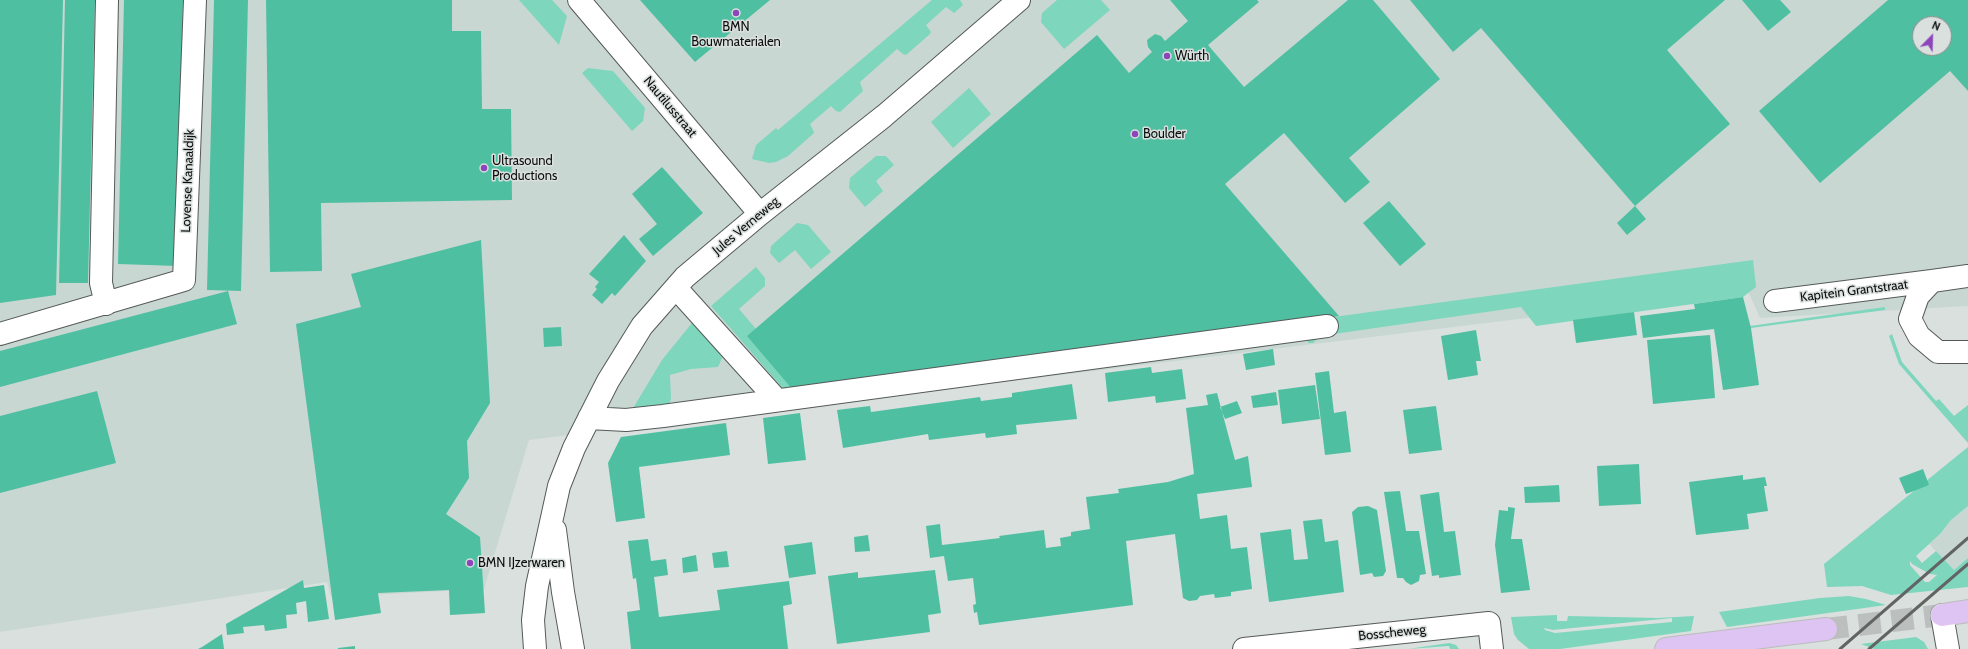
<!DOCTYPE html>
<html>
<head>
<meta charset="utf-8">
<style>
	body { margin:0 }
	#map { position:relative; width:1968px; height:649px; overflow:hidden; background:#dae0de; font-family:Cabin,sans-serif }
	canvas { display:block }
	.north { position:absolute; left:1912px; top:16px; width:40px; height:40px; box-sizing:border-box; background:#dae0de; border:1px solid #888c8b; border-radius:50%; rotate:23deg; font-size:11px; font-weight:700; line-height:16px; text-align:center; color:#0c0e0e }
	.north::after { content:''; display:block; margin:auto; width:14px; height:18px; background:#8c46ba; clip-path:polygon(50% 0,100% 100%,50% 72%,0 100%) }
</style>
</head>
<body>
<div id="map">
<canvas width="1968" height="649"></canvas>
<div class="north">N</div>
</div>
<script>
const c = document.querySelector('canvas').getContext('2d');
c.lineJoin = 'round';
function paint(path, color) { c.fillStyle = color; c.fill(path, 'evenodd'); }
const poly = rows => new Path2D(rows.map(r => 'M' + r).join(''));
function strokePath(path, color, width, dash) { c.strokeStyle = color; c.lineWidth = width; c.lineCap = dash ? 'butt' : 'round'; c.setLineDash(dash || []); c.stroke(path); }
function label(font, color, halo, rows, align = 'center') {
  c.font = font + ' Cabin,sans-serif'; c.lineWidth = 3; c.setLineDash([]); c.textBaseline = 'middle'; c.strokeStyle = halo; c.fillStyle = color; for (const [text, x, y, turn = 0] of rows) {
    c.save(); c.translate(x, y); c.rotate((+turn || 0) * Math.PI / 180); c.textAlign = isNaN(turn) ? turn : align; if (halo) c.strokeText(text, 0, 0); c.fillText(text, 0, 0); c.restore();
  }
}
paint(poly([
	[0,0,1968,0,1968,306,1760,318,1748,291,529,440,484,589,331,597,327,582,0,632],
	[1920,24,1944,24,1944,48,1920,48],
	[1968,506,1968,558,1954,570,1929,544,1940,534,1951,520]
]), '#c9d7d2');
paint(poly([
	[519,0,552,0,567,16,559,45],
	[932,0,960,0,963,5,954,13,946,7,926,25,931,32,930,34,906,55,903,54,897,49,860,82,863,91,840,112,836,111,831,106,810,124,814,132,813,134,788,156,776,162,769,163,752,159,756,145,776,128,778,130],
	[1057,0,1101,0,1110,10,1064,49,1041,22,1042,13],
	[588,68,613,71,645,108,643,121,632,131,582,73],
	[969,88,991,114,953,148,931,122],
	[876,156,886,156,894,165,876,181,883,191,865,207,849,188,850,178],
	[797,223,808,225,831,252,811,269,795,250,779,263,770,253,771,246],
	[1753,260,1756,287,1743,297,1536,326,1521,307,1320,336,1313,343,1308,343,1305,324,786,392,711,306,756,267,765,278,765,286,739,309,756,329,1304,321],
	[1885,307,1885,310,1751,328,1750,326],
	[696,318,723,356,718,367,691,369,670,375,671,399,667,412,629,415,662,360],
	[1892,334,1902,362,1936,401,1939,399,1954,416,1968,405,1968,443,1899,364,1889,336],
	[1968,447,1968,506,1951,520,1940,534,1916,556,1922,563,1936,551,1954,570,1968,558,1968,587,1891,595,1862,586,1827,587,1824,564],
	[1910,561,1912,564,1930,574,1937,575,1929,582,1925,582,1910,565],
	[1849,596,1866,599,1886,605,1727,627,1719,612,1820,598],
	[1557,615,1557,621,1567,621,1568,616,1658,618,1694,616,1691,631,1560,649,1529,649,1518,640,1514,634,1511,617],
	[1672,618,1672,622,1555,633,1545,630,1544,628,1553,630],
	[1916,637,1924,642,1928,649,1874,649,1861,644],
	[1449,643,1456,645,1459,649,1450,649,1449,646,1408,649]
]), '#7ed6bc');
paint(poly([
	[0,0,63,0,56,295,0,303],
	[65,0,95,0,88,283,59,283],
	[124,0,183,0,177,266,118,264],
	[214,0,248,0,241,291,207,290],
	[266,0,452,0,452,31,481,31,482,109,511,109,512,200,321,203,322,271,270,272],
	[640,0,770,0,695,62],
	[1170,0,1257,0,1259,2,1208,45,1244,87,1348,0,1373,0,1440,79,1349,158,1370,182,1345,203,1284,133,1225,184,1339,316,793,390,747,336,1097,35,1129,73,1152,52,1148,47,1147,40,1155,34,1161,36,1165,41,1188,21],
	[1410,0,1725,0,1667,50,1730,124,1635,206,1481,28,1453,52],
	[1742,0,1780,0,1791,12,1768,31],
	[1888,0,1968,0,1968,91,1950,71,1820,183,1759,111],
	[1920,24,1944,24,1944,48,1920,48],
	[662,167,703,213,653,256,639,239,657,224,632,194],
	[1389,201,1426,244,1400,266,1363,223],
	[1635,206,1646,219,1627,235,1617,223],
	[624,235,646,261,615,296,612,293,602,304,592,295,597,289,595,287,599,282,589,274],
	[481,240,490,403,467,441,469,478,446,514,480,537,485,613,450,615,449,590,378,593,381,613,335,620,296,324,361,307,351,274],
	[228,291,237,324,0,387,0,351],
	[1743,297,1751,328,1759,385,1723,390,1714,329,1643,338,1640,316,1695,309,1694,304],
	[1634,312,1637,335,1576,343,1573,320],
	[561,327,562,346,544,347,543,328],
	[1476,330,1481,361,1476,361,1478,375,1448,380,1441,336],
	[1710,335,1715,398,1653,404,1647,340],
	[1273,349,1275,365,1246,370,1243,354],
	[1151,367,1152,373,1182,369,1186,399,1156,403,1155,396,1108,402,1105,373],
	[1329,371,1334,413,1346,411,1351,452,1325,455,1315,373],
	[1072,384,1077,419,1016,425,1017,434,986,438,985,433,929,440,928,434,843,448,837,410,870,406,871,412,980,397,981,401,1012,397,1012,393],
	[1315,385,1320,419,1282,424,1278,390],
	[97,391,116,463,0,493,0,416],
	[1276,392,1278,405,1253,408,1251,396],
	[1217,393,1235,460,1248,456,1252,487,1197,494,1200,519,1227,515,1231,549,1247,547,1252,589,1231,592,1231,596,1215,598,1214,594,1200,596,1197,600,1189,601,1183,598,1175,534,1126,541,1133,605,979,625,977,612,974,613,973,605,976,604,973,578,948,581,944,556,930,558,926,526,940,524,942,545,1000,538,999,536,1044,530,1046,548,1061,546,1060,538,1071,536,1071,532,1090,529,1086,497,1119,493,1118,489,1168,482,1194,474,1186,408,1208,405,1206,395],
	[1237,401,1242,413,1225,419,1220,407],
	[1436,406,1442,450,1409,454,1403,410],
	[800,413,806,460,768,464,763,418],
	[726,423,730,455,639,467,645,518,616,522,608,463,621,437],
	[1639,464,1641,504,1599,506,1597,466],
	[1923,469,1929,485,1906,494,1899,478],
	[1743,475,1743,480,1765,477,1767,486,1764,486,1768,511,1747,514,1749,529,1696,535,1689,482],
	[1559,485,1560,502,1525,503,1524,487],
	[1400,491,1406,531,1419,531,1426,574,1420,575,1419,581,1411,585,1406,582,1403,578,1397,578,1384,492],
	[1439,492,1444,532,1455,531,1461,575,1439,578,1439,575,1432,576,1420,495],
	[1368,506,1377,510,1386,571,1383,576,1374,577,1372,573,1360,575,1352,512,1358,507],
	[1508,507,1515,508,1511,539,1522,539,1530,590,1501,593,1495,545,1499,510,1508,511],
	[1322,519,1325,542,1338,540,1344,592,1269,602,1260,533,1291,529,1294,560,1308,559,1303,521],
	[868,535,870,551,855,552,854,537],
	[648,539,651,561,666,559,668,575,654,577,659,617,720,610,717,590,789,581,792,604,783,606,788,649,631,649,627,612,640,610,636,578,633,579,628,541],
	[812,542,816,574,789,578,784,546],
	[727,551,729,567,714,568,712,553],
	[696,555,698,571,683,573,682,558],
	[935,570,941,613,928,615,930,632,837,644,828,576,858,572,858,578],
	[303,580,304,588,324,585,329,619,308,622,306,601,296,603,297,614,286,615,287,628,265,631,264,625,243,627,244,633,227,635,226,624],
	[222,634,224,649,198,649,202,647],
	[355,646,355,649,338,649,338,648]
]), '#4fbfa2');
strokePath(poly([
	[1826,629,1942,615]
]), '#bbc0bf', 22, [22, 11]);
const minor = poly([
	[579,0,760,214],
	[1968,276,1932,281,1918,296,1910,319,1919,336,1938,352,1968,352],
	[676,288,777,400],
	[1775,301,1932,281],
	[106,304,101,283,107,0],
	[0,334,184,280,195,0],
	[589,418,626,420,663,416,1327,326],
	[555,530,563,592,573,649],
	[1942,615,1948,649],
	[535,649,533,620,537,586,559,486,574,448,608,381,642,326,685,277,760,214,884,116,1019,0],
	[1244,649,1489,623,1492,649]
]);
const major = poly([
	[1942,615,1968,611],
	[1666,649,1826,629]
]);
strokePath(minor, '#555a59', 24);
strokePath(major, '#bbbcbc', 24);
strokePath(minor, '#fff', 22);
strokePath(major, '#dec4f2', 22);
strokePath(poly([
	[1840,649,1968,538],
	[1869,649,1968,564]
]), '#616463', 3);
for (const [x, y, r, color] of [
	[736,13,4,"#8c46ba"],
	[1167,56,4,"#8c46ba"],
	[1135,134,4,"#8c46ba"],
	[484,168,4,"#8c46ba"],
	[470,563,4,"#8c46ba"]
]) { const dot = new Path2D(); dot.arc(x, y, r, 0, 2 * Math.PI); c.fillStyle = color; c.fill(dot); strokePath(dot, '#dae0de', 1.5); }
label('13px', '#0c0e0e', '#dae0de', [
	["BMN",736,27,"center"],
	["Bouwmaterialen",736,42,"center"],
	["Würth",1175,56],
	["Boulder",1143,134],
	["Ultrasound",492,161],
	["Productions",492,176],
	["BMN IJzerwaren",478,563]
], 'left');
label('13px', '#0c0e0e', '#dae0de', [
	["Nautilusstraat",670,107,50],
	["Lovense Kanaaldijk",188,181,-88],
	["Jules Verneweg",746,226,-40],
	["Kapitein Grantstraat",1854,291,-7],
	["Bosscheweg",1392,633,-6]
]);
</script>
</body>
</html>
